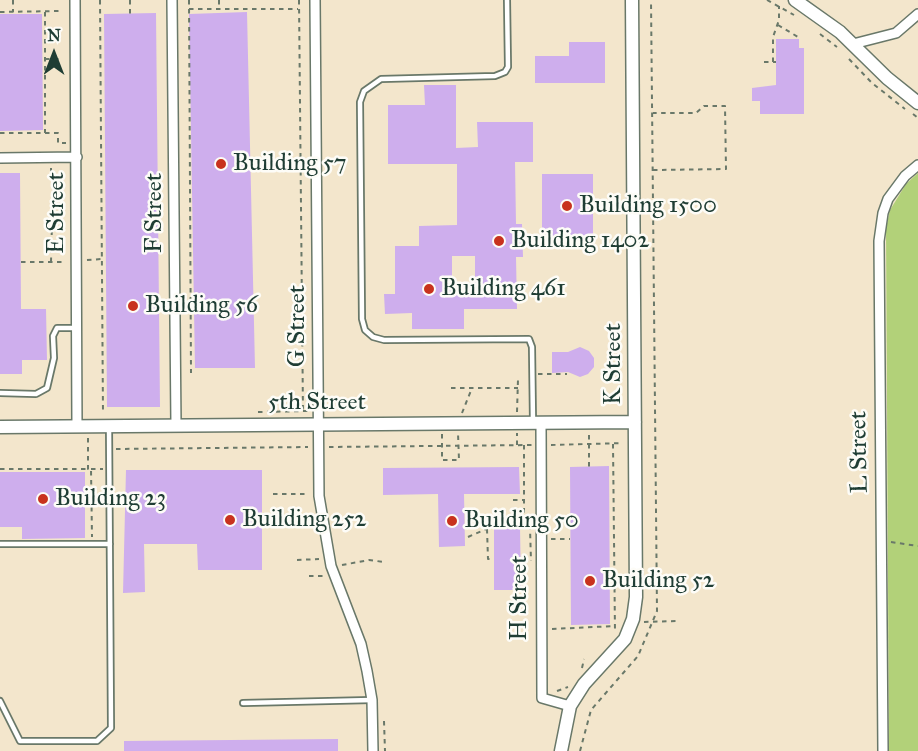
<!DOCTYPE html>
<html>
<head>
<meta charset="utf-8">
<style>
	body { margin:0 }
	#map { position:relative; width:918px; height:751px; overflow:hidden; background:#f3e6cc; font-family:"IM FELL Great Primer",serif }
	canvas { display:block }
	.north { position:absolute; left:24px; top:24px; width:60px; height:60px; -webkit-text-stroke:4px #fdfcf7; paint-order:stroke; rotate:0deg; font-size:16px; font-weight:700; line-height:24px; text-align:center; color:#1f3d34 }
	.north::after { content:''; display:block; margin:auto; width:21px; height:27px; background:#1f3d34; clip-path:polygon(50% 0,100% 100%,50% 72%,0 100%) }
</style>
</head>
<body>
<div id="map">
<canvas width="918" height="751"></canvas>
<div class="north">N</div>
</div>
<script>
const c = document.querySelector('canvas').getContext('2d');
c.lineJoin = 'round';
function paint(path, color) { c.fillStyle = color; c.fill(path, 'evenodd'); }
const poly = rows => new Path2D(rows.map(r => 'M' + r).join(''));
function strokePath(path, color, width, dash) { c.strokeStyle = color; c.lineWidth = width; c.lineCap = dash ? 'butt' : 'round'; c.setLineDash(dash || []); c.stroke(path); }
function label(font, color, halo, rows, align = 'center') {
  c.font = font + ' "IM FELL Great Primer",serif'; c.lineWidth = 5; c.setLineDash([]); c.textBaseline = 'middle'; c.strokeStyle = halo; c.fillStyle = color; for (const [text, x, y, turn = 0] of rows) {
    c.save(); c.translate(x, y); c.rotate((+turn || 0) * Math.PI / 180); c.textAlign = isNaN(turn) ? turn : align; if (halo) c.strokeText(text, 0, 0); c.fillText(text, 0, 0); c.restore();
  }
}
paint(poly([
	[918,173,918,751,889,751,886,228,890,210,906,184]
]), '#b2d179');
paint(poly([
	[247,12,255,368,195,368,189,14],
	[156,13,160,407,107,407,104,14],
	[0,14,42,14,43,130,0,131],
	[776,39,799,39,799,48,804,48,804,114,760,114,760,101,752,101,752,88,776,85],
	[569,42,605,42,605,83,535,83,535,56,569,56],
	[424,85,456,85,456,148,478,147,477,122,533,122,533,162,515,162,516,224,522,224,523,257,516,257,517,309,464,309,464,329,412,329,412,313,385,314,384,294,395,294,395,246,419,246,419,226,457,225,457,164,388,164,388,105,425,105],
	[452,256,475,256,475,284,452,284],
	[0,173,20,173,21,309,46,309,47,360,22,360,22,374,0,374],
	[542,174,593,174,593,238,563,238,563,243,542,243],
	[580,347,589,351,594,358,594,367,588,374,580,377,568,372,552,373,552,352,568,352],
	[609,466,610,624,571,625,570,467],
	[519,467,520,494,464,494,465,546,439,547,438,494,383,495,383,468],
	[126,470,262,470,262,570,198,570,197,544,144,544,145,592,123,593],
	[0,472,85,472,85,538,22,539,22,527,0,527],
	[520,527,521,590,494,590,494,528],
	[338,739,338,751,124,751,124,741]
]), '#ceaeed');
const service = poly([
	[507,0,508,67,505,72,495,76,381,79,364,91,360,102,362,319,365,330,373,337,384,340,529,339,532,347,533,422],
	[0,393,36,394,47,388,54,358,53,336,57,328,76,328],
	[0,544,110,544],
	[0,701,20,741,97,741,111,728,109,426],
	[243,703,372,700]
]);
const minor = poly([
	[75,0,77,426],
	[172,0,176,425],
	[315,0,319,496,331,566,361,644,367,671,372,700,373,751],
	[853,44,896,33,918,14],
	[0,158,77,157],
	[541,423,542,698,570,706],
	[883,751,879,241,883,213,888,199,905,176,918,165]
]);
const tertiary = poly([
	[795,0,840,32,887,78,918,103],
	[0,427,635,422],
	[561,751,570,706,584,684,625,639,633,619,636,597,632,0]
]);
strokePath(service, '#697869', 8);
strokePath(minor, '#697869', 12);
strokePath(tertiary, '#697869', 15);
strokePath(poly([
	[13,0,13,12],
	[100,0,103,414],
	[130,0,130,14],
	[189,0,191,373],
	[219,0,219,9],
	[299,0,303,413],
	[767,0,794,15],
	[189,9,298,9],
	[0,12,59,11],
	[45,12,45,133],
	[778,25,798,37],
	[820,34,837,47],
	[45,59,59,59],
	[849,59,872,83,905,109],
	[764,62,776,62],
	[773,62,773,37,779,20,779,6],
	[913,114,918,118],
	[0,133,58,133,58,143,66,143],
	[51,168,51,178,65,177],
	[653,170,726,169,725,106,704,106,696,113,653,113],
	[87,260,102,259],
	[21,262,66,262],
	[51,262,52,223],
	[538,374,567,374],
	[451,388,518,388],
	[258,412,309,411],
	[517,412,518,379],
	[462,413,472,388],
	[442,434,442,460,459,460,458,433],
	[589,435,589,467],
	[88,438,88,469,91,469,92,537],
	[613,444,615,633],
	[517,445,517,433],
	[524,445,524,513,530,528,531,561],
	[551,445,623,443],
	[329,447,533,445],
	[116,449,308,447],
	[0,469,88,469],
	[91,469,103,469],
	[273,494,309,494],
	[513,500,524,500],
	[487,529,488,559,494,559],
	[468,537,493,526],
	[551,539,570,539],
	[891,542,918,546],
	[522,558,529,558],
	[297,560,319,559],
	[342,565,369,560,384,562],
	[309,576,324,576],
	[644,622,676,621],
	[552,629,615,626],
	[582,668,584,659],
	[557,691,568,687],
	[384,721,385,751],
	[580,751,591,710,638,656,657,611,651,0]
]), '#697869', 2, [4.5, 4.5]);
strokePath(service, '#fff', 4.5);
strokePath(minor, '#fff', 9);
strokePath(tertiary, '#fff', 12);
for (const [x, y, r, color] of [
	[221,164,6,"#c8321e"],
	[567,206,6,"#c8321e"],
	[499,241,6,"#c8321e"],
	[429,289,6,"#c8321e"],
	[133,306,6,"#c8321e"],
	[43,499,6,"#c8321e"],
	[230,520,6,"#c8321e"],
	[452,521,6,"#c8321e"],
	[590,581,6,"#c8321e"]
]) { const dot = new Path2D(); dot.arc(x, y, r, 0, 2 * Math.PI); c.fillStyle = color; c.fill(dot); strokePath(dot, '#fdfcf7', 2); }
label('24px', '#1f3d34', '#fdfcf7', [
	["Building 57",233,164],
	["Building 1500",579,206],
	["Building 1402",511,241],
	["Building 461",441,289],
	["Building 56",145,306],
	["Building 23",55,499],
	["Building 252",242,520],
	["Building 50",464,521],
	["Building 52",602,581]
], 'left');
label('24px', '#1f3d34', '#fdfcf7', [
	["E Street",57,213,-90],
	["F Street",155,213,-90],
	["G Street",298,326,-90],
	["K Street",614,364,-90],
	["5th Street",317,403],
	["L Street",860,452,-91],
	["H Street",520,598,-90]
]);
</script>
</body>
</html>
